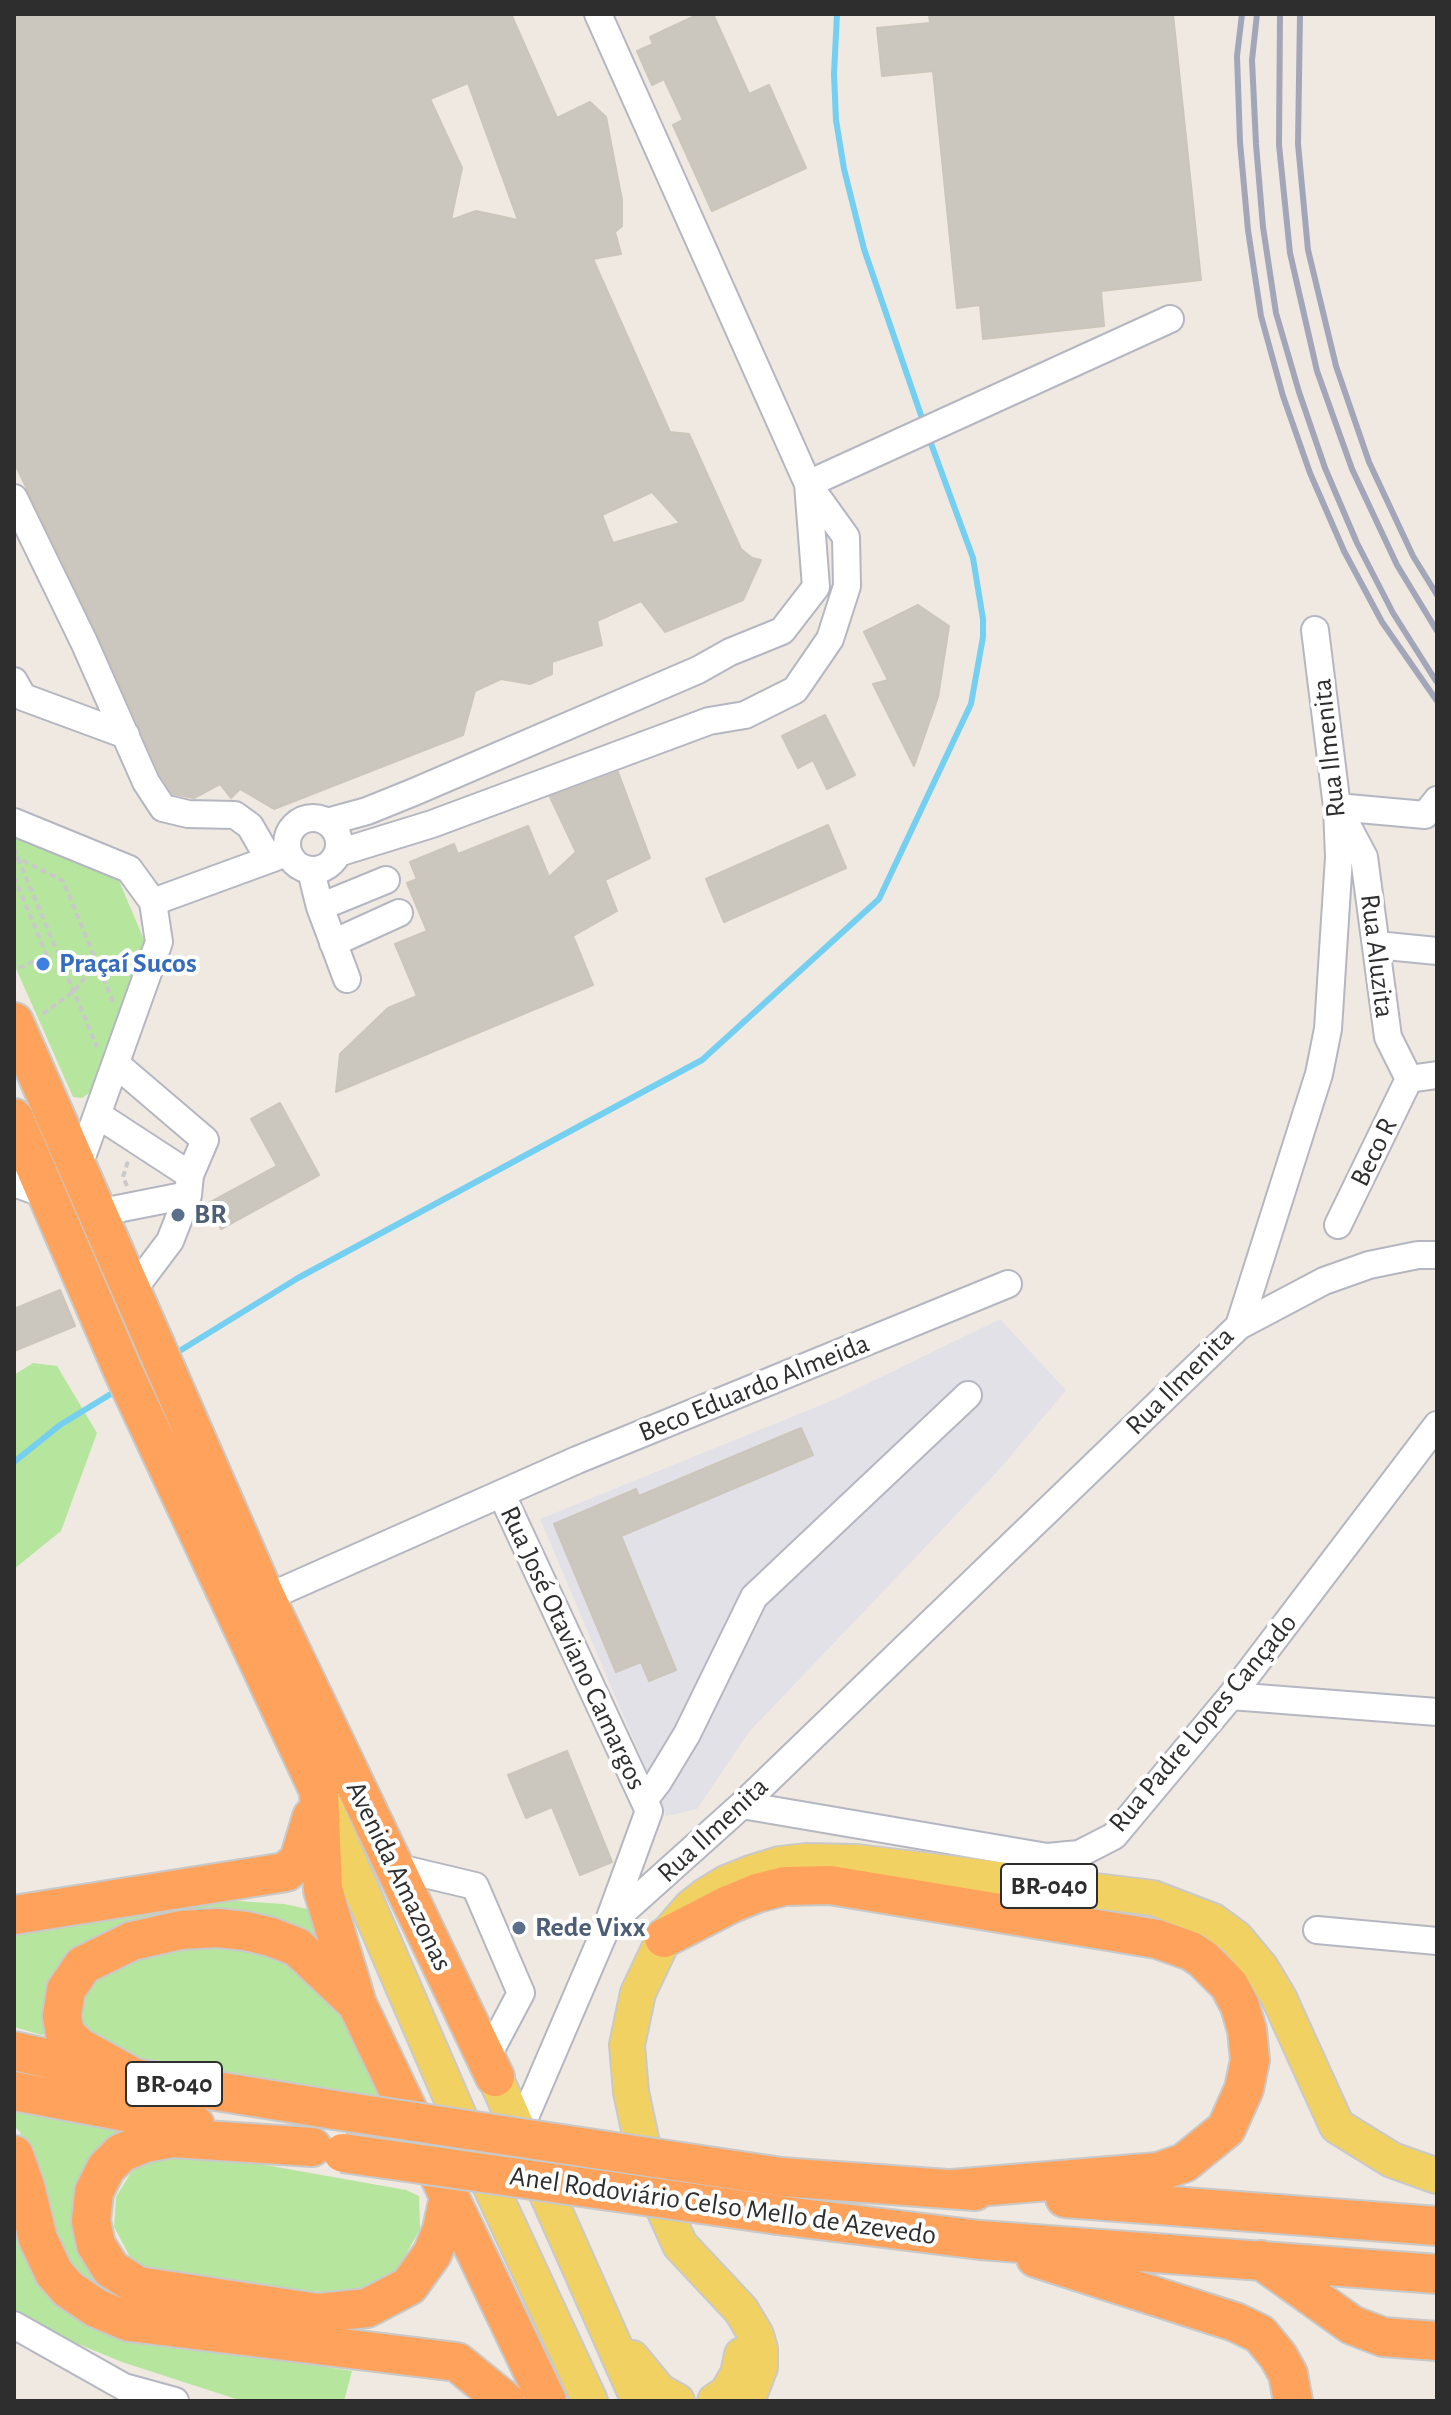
<!DOCTYPE html>
<html>
<head>
<meta charset="utf-8">
<style>
	body { margin:0 }
	#map { position:relative; width:1451px; height:2415px; overflow:hidden; background:#efe9e1; font-family:"Alegreya Sans",sans-serif }
	canvas { display:block }
	.frame { position:absolute; inset:0; border:16px solid #2e2e2e; pointer-events:none }
</style>
</head>
<body>
<div id="map">
<canvas width="1451" height="2415"></canvas>
<div class="frame"></div>
</div>
<script>
const c = document.querySelector('canvas').getContext('2d');
c.lineJoin = 'round';
function paint(path, color) { c.fillStyle = color; c.fill(path, 'evenodd'); }
const poly = rows => new Path2D(rows.map(r => 'M' + r).join(''));
function strokePath(path, color, width, dash) { c.strokeStyle = color; c.lineWidth = width; c.lineCap = dash ? 'butt' : 'round'; c.setLineDash(dash || []); c.stroke(path); }
function label(font, color, halo, rows, align = 'center') {
  c.font = font + ' "Alegreya Sans",sans-serif'; c.lineWidth = 8; c.setLineDash([]); c.textBaseline = 'middle'; c.strokeStyle = halo; c.fillStyle = color; for (const [text, x, y, turn = 0] of rows) {
    c.save(); c.translate(x, y); c.rotate((+turn || 0) * Math.PI / 180); c.textAlign = isNaN(turn) ? turn : align; if (halo) c.strokeText(text, 0, 0); c.fillText(text, 0, 0); c.restore();
  }
}
paint(poly([
	[1000,1319,1066,1390,998,1471,749,1732,697,1809,666,1816,540,1519,836,1399]
]), '#e3e1e8');
paint(poly([
	[14,831,117,876,145,942,92,1091,82,1098,73,1097,14,964],
	[33,1363,57,1366,97,1433,61,1531,14,1569,14,1375],
	[208,1899,284,1904,308,1909,314,1918,326,1951,290,1927,55,1974,43,2008,48,2033,42,2035,14,2027,14,1934,53,1929,98,1916],
	[231,1944,274,1953,296,1966,335,2003,381,2090,380,2097,138,2061,95,2040,82,2023,87,1990,97,1977,109,1969,164,1948],
	[14,2106,135,2132,93,2159,127,2298,124,2304,107,2296,59,2258,20,2132,14,2126],
	[209,2155,406,2190,419,2196,420,2229,399,2267,383,2281,369,2288,349,2293,291,2290,150,2273,130,2257,114,2227,116,2197,133,2169,151,2158],
	[14,2203,126,2336,352,2371,344,2401,242,2401,122,2362,54,2334,14,2309]
]), '#b6e59e');
strokePath(poly([
	[837,14,834,74,836,120,844,169,864,249,924,424],
	[173,1355,298,1278,702,1060,879,899,971,704,983,637,983,619,973,558,929,438],
	[14,1462,60,1425,119,1389]
]), '#75cff0', 6);
const building = poly([
	[14,14,511,14,557,118,590,102,606,117,622,200,622,226,615,232,621,254,593,259,670,432,689,434,741,549,752,558,761,560,743,600,665,632,641,601,597,621,602,645,552,662,552,674,530,684,501,679,475,691,463,735,274,809,240,789,231,798,220,784,194,798,173,794,160,774,98,635,14,462,14,14],
	[468,83,518,220,476,211,451,220,462,168,430,99,468,83],
	[652,492,680,523,613,543,602,515,652,492],
	[699,14,713,14,749,94,769,85,806,168,712,211,673,125,683,120,664,79,652,85,637,51,653,44,650,37,699,14],
	[929,14,1173,14,1201,280,1101,291,1104,326,983,339,980,305,957,308,933,71,882,76,877,28,930,23,929,14],
	[918,605,949,626,938,697,914,766,873,684,888,680,864,632,918,605],
	[825,715,855,775,827,789,813,760,798,768,782,736,825,715],
	[618,772,650,858,605,880,617,911,573,936,593,985,336,1092,340,1054,388,1008,417,996,395,944,427,931,407,883,417,879,410,862,454,844,458,854,528,826,549,877,576,852,550,797,618,772],
	[828,825,846,868,724,922,706,879,828,825],
	[280,1103,319,1175,221,1229,207,1204,277,1166,251,1119,280,1103],
	[60,1290,75,1326,14,1351,14,1309,60,1290],
	[801,1428,813,1455,621,1536,676,1670,649,1681,641,1662,616,1672,554,1524,636,1489,639,1496,801,1428],
	[567,1751,612,1862,580,1875,552,1807,526,1818,508,1775,567,1751]
]);
paint(building, '#cbc7bf');
strokePath(building, '#cbc5ba', 2);
const minor = poly([
	[808,484,1170,319],
	[14,498,84,642,146,782,163,808,188,814,235,815,250,826,269,859],
	[14,681,23,697,126,735],
	[1337,807,1425,815,1437,800],
	[1341,814,1364,857,1388,1037,1409,1079,1437,1075],
	'287 844a26 26 0 1 1 52 0a26 26 0 1 1-52 0Z',
	[14,822,129,869,153,902,159,942,78,1168],
	[327,822,367,811,414,792,698,670,730,652,782,631,816,587,808,484],
	[338,853,432,824,709,721,745,715,795,690,830,639,847,586,846,537,808,484,598,14],
	[311,871,320,907,347,979],
	[153,902,276,857,283,851],
	[320,907,386,880],
	[333,943,399,913],
	[1376,945,1437,951],
	[116,1064,205,1140,190,1175,188,1195,170,1241,133,1290],
	[98,1115,190,1175],
	[14,1183,47,1195],
	[97,1213,188,1195],
	[1338,1225,1409,1079],
	[1239,1326,1324,1281,1369,1265,1418,1255,1437,1255],
	[502,1495,649,1811,607,1926,519,2131],
	[266,1598,577,1460,1008,1284],
	[1231,1696,1437,1712],
	[644,1800,658,1782,687,1734,754,1597,968,1395],
	[742,1805,1047,1857,1079,1854,1114,1836,1231,1696,1437,1425],
	[395,1867,475,1886,521,1993,486,2059],
	[607,1926,742,1805,1239,1326,1319,1074,1328,1029,1339,857,1337,807,1315,630],
	[1317,1930,1437,1941],
	[14,2325,124,2387,175,2401]
]);
const major = poly([
	[322,1799,475,2153,590,2401],
	[495,2077,639,2401],
	[632,2358,659,2391,677,2401],
	[715,2401,727,2393,738,2374,742,2355],
	[747,2401,760,2367,760,2349,756,2335,741,2310,680,2245,649,2176,631,2092,627,2045,638,1993,664,1938,691,1907,705,1896,726,1883,751,1873,780,1864,806,1861,857,1862,1153,1898,1213,1921,1236,1938,1261,1968,1279,1998,1337,2126,1392,2160,1437,2176]
]);
const highway = poly([
	[14,1022,266,1598,495,2077],
	[14,1118,123,1371,319,1791,323,1890,357,2004,547,2401],
	[14,1915,286,1872,299,1860,312,1817],
	[664,1938,730,1904,757,1893,785,1886,830,1885,1157,1939,1191,1951,1203,1959,1229,1985,1240,2006,1247,2030,1250,2060,1244,2089,1226,2129,1184,2163,1158,2172,952,2189],
	[14,2051,135,2078,335,2110],
	[135,2078,79,2047,65,2034,62,2016,66,1990,83,1965,132,1941,181,1930,217,1928,246,1931,271,1937,297,1947,355,2002],
	[14,2091,195,2125],
	[312,2147,172,2138,145,2143,121,2153,106,2168,94,2192,91,2221,96,2245,111,2269,138,2286,318,2313,367,2308,409,2286,432,2254,442,2230,449,2197],
	[14,2155,25,2186,38,2239,54,2273,68,2289,96,2308,129,2322,457,2362,505,2401],
	[781,2177,975,2191],
	[1065,2198,1437,2226],
	[778,2215,980,2240,1437,2274],
	[1036,2258,1235,2322,1260,2334,1278,2356,1288,2374,1293,2401],
	[1261,2260,1352,2325,1383,2337,1437,2341]
]);
strokePath(minor, '#b4b7c1', 30);
strokePath(major, '#c9c9c9', 38);
strokePath(highway, '#c9c9c9', 42);
strokePath(poly([
	[14,849,97,1047],
	[14,860,18,858,63,881,113,1002],
	[14,877,47,956,14,970],
	[43,1014,74,991,97,963],
	[127,1186,123,1177,128,1161]
]), '#c9c9c9', 4, [6, 4]);
strokePath(minor, '#fff', 26);
strokePath(major, '#f2d163', 34);
strokePath(highway, '#ffa35c', 38);
strokePath(poly([
	[1242,14,1237,56,1240,142,1248,230,1261,316,1283,396,1310,473,1344,551,1382,622,1437,701],
	[1257,14,1252,60,1256,144,1263,227,1276,313,1299,392,1325,468,1357,543,1393,613,1436,681],
	[1280,14,1279,145,1290,253,1317,371,1352,469,1397,565,1437,631],
	[1300,14,1298,144,1308,250,1336,366,1369,462,1413,556,1437,595]
]), '#a3a6b8', 6);
const highwayBridge = poly([
	[335,2110,781,2177],
	[343,2153,778,2215]
]);
strokePath(highwayBridge, '#c9c9c9', 42, []);
strokePath(highwayBridge, '#ffa35c', 38);
for (const [x, y, r, color] of [
	[43,964,8,"#3f7fe0"],
	[178,1215,8,"#5c6f8a"],
	[519,1928,8,"#5c6f8a"]
]) { const dot = new Path2D(); dot.arc(x, y, r, 0, 2 * Math.PI); c.fillStyle = color; c.fill(dot); strokePath(dot, '#fff', 3); }
for (const [x, y, w] of [
	[1049,1886,96],
	[174,2084,96]
]) { const box = new Path2D(); box.roundRect(x - w / 2, y - 22, w, 44, 6); c.fillStyle = '#fff'; c.fill(box); strokePath(box, '#2e2e2e', 2); }
label('bold 26px', '#2e2e2e', null, [
	["BR-040",1049,1886],
	["BR-040",174,2084]
]);
label('28px', '#2e2e2e', '#fff', [
	["Rua Ilmenita",1329,748,-96],
	["Rua Aluzita",1377,956,83],
	["Beco R",1374,1152,-64],
	["Rua Ilmenita",1180,1381,-45],
	["Beco Eduardo Almeida",754,1388,-22],
	["Rua José Otaviano Camargos",573,1648,65],
	["Rua Padre Lopes Cançado",1203,1723,-50],
	["Rua Ilmenita",713,1830,-43],
	["Avenida Amazonas",399,1876,64],
	["Anel Rodoviário Celso Mello de Azevedo",723,2206,8]
]);
label('bold 28px', '#366cbe', '#fff', [
	["Praçaí Sucos",59,964]
], 'left');
label('bold 28px', '#4e5e75', '#fff', [
	["BR",194,1215],
	["Rede Vixx",535,1928]
], 'left');
</script>
</body>
</html>
